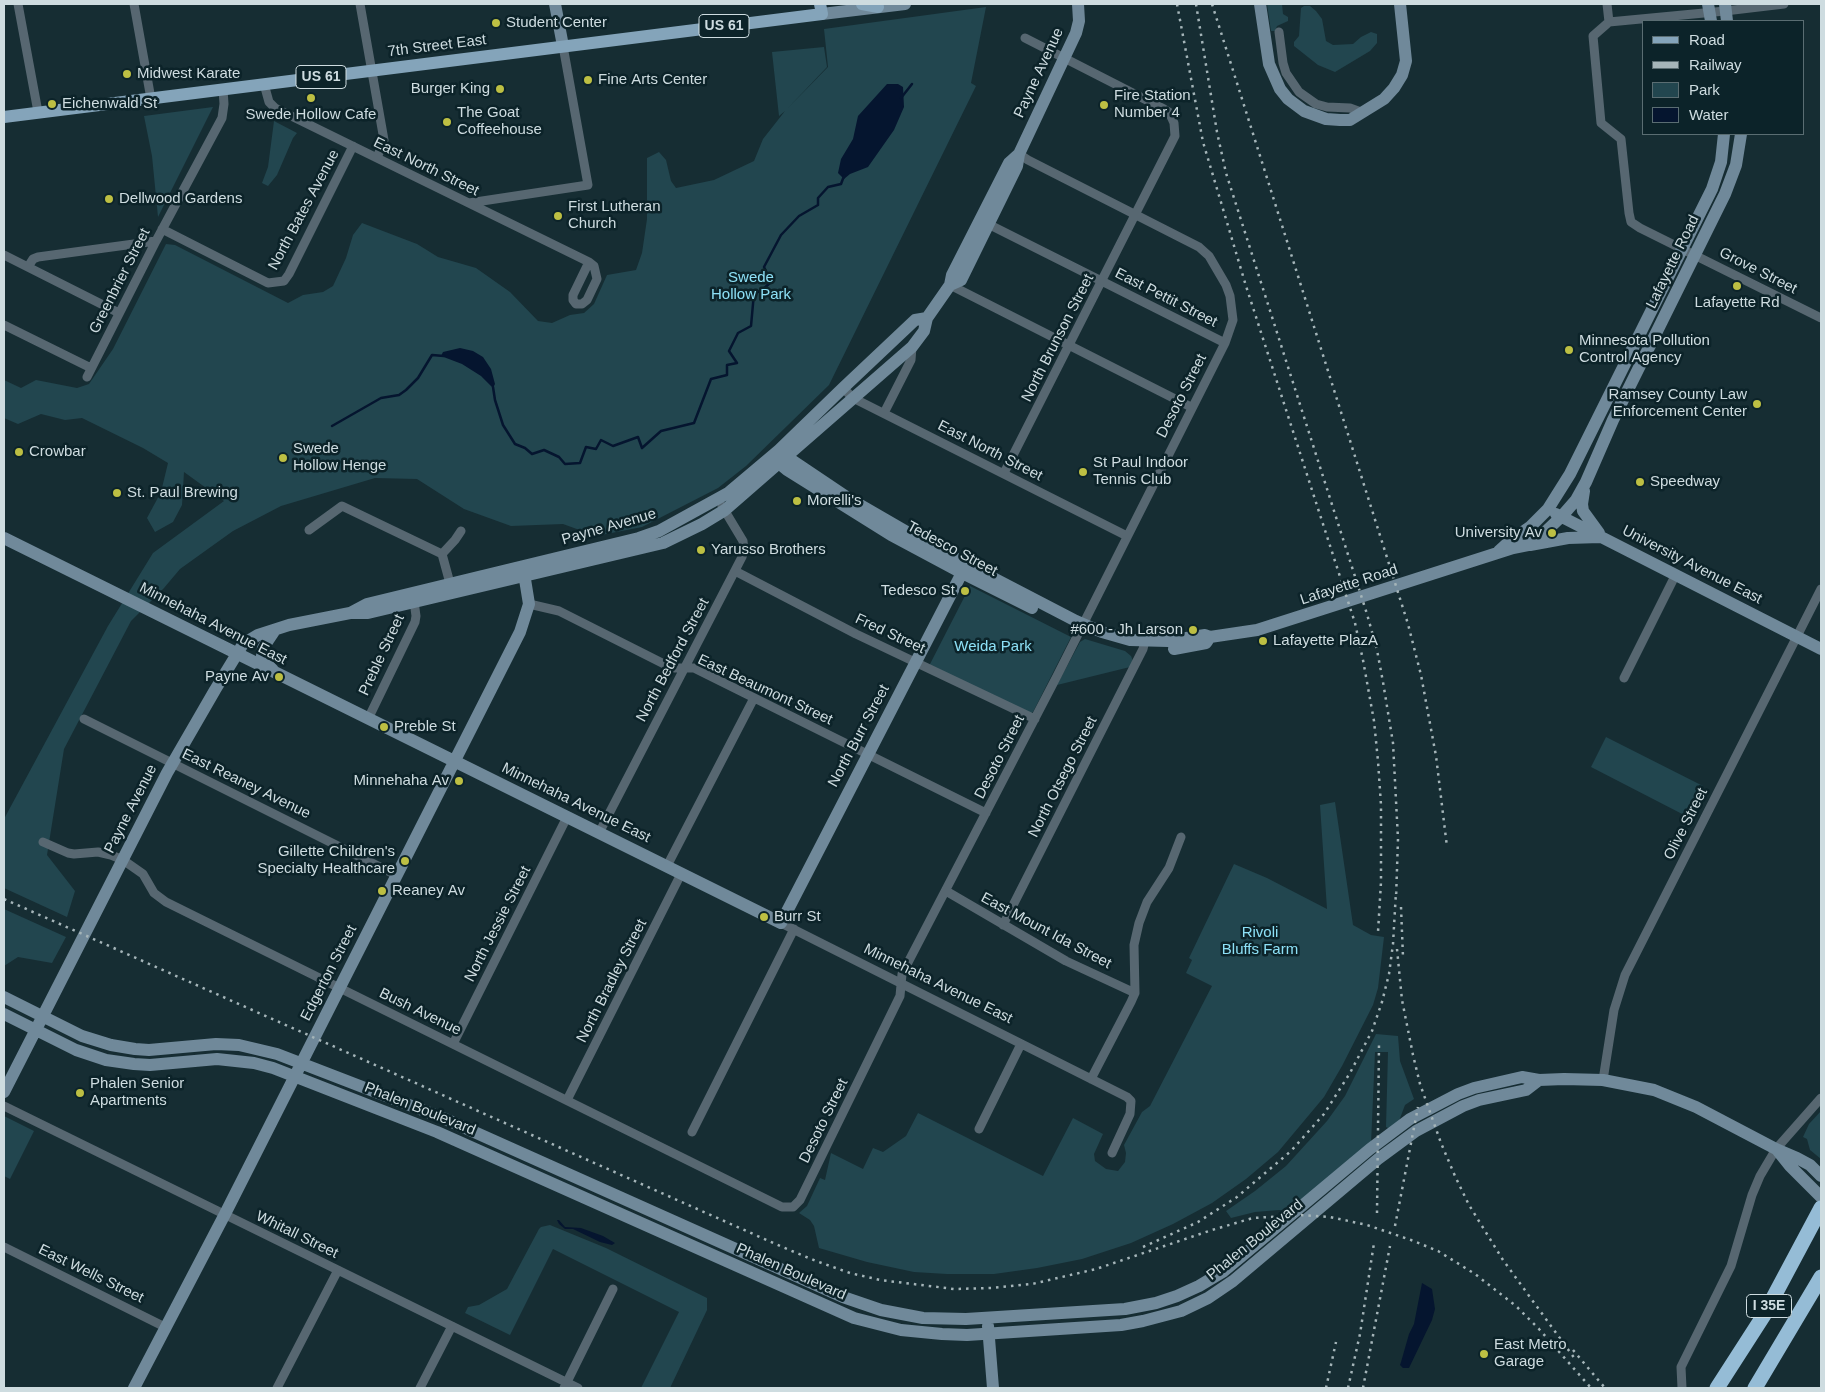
<!DOCTYPE html>
<html>
<head>
<meta charset="utf-8">
<style>
	body { margin:0 }
	#map { position:relative; width:1825px; height:1392px; overflow:hidden; background:#162d33; font-family:Helvetica,sans-serif }
	canvas { display:block }
	.frame { position:absolute; inset:0; border:5px solid #cedce0; pointer-events:none }
	.legend { position:absolute; left:1642px; top:20px; width:162px; height:115px; box-sizing:border-box; background:#0c2329; border:1px solid #5a6d72; margin:0; padding:6px 9px; list-style:none; font-size:15px; color:#cedce0 }
	.legend li { display:flex; align-items:center; gap:10px; height:25px }
	.legend b { width:25px; border:1px solid #5a6d72 }
</style>
</head>
<body>
<div id="map">
<canvas width="1825" height="1392"></canvas>
<div class="frame"></div>
<ul class="legend">
<li><b style="height:6px;background:#84a4ba"></b>Road</li>
<li><b style="height:6px;background:#a5b5b9"></b>Railway</li>
<li><b style="height:14px;background:#22464f"></b>Park</li>
<li><b style="height:14px;background:#05152f"></b>Water</li>
</ul>
</div>
<script>
const c = document.querySelector('canvas').getContext('2d');
c.lineJoin = 'round';
function paint(path, color) { c.fillStyle = color; c.fill(path, 'evenodd'); }
const poly = rows => new Path2D(rows.map(r => 'M' + r).join(''));
function strokePath(path, color, width, dash) { c.strokeStyle = color; c.lineWidth = width; c.lineCap = dash ? 'butt' : 'round'; c.setLineDash(dash || []); c.stroke(path); }
function label(font, color, halo, rows, align = 'center') {
  c.font = font + ' Helvetica,sans-serif'; c.lineWidth = 5; c.setLineDash([]); c.textBaseline = 'middle'; c.strokeStyle = halo; c.fillStyle = color; for (const [text, x, y, turn = 0] of rows) {
    c.save(); c.translate(x, y); c.rotate((+turn || 0) * Math.PI / 180); c.textAlign = isNaN(turn) ? turn : align; if (halo) c.strokeText(text, 0, 0); c.fillText(text, 0, 0); c.restore();
  }
}
paint(poly([
	[1267,4,1282,4,1283,14,1288,17,1288,21,1277,26,1275,31,1271,31],
	[1304,6,1310,6,1316,11,1322,19,1326,41,1333,45,1353,44,1361,37,1371,32,1377,34,1377,43,1370,51,1335,72,1318,65,1294,46,1294,42,1299,36,1301,8],
	[986,7,971,83,976,86,829,385,746,466,718,488,642,527,596,536,563,524,511,526,464,509,417,479,375,478,281,506,233,531,180,569,164,588,131,621,64,749,47,855,75,891,67,917,4,888,4,819,108,626,153,553,224,501,184,472,182,505,173,522,155,532,147,518,161,492,168,463,143,448,82,418,65,420,41,414,18,424,4,418,4,380,21,388,36,380,77,388,89,384,113,349,166,244,175,245,288,303,303,295,323,292,333,286,346,258,353,235,362,223,417,244,438,257,476,268,510,292,538,321,552,323,570,315,584,313,594,304,607,275,636,270,642,253,647,219,647,158,659,152,666,160,671,181,676,188,714,180,754,161,763,139,785,111,779,116,772,52,824,47,827,67,787,109,828,67,824,29],
	[213,107,158,217,152,156,144,116],
	[274,121,297,133,293,138,277,175,268,186,262,183,268,167],
	[970,586,1071,637,1033,712,1030,714,929,666],
	[1085,639,1125,651,1131,656,1133,661,1130,667,1057,685,1080,642],
	[1606,737,1703,786,1688,817,1591,767],
	[1335,802,1353,925,1371,935,1384,937,1378,988,1373,1005,1342,1066,1324,1097,1278,1152,1246,1179,1212,1203,1173,1224,1131,1243,1082,1259,1037,1268,994,1274,947,1274,914,1272,867,1262,819,1248,814,1226,810,1220,799,1213,807,1206,820,1178,825,1180,831,1153,863,1169,873,1148,883,1152,906,1136,918,1113,1043,1176,1073,1118,1103,1134,1094,1154,1095,1161,1106,1169,1118,1171,1125,1162,1126,1153,1124,1145,1142,1112,1150,1106,1212,986,1186,973,1192,960,1189,958,1234,864,1267,878,1327,909,1320,805],
	[4,909,66,937,52,963,18,957,4,966],
	[1376,1034,1398,1036,1400,1061,1414,1099,1405,1105,1399,1121,1390,1129,1386,1127,1388,1052,1375,1052,1371,1144,1289,1211,1279,1210,1255,1212,1231,1218,1226,1211,1255,1191,1286,1166,1327,1121,1345,1096],
	[1821,1111,1821,1159,1810,1150,1807,1139,1803,1137,1809,1124],
	[4,1116,34,1131,10,1179,4,1176],
	[550,1225,606,1248,707,1298,707,1310,670,1388,641,1388,679,1312,553,1249,510,1335,465,1313,468,1307,479,1305,507,1289,539,1229,541,1227]
]), '#22464f');
paint(poly([
	[887,84,898,84,903,87,904,107,894,130,868,167,850,174,844,179,838,173,841,159,853,139,858,116],
	[460,348,473,351,483,357,491,369,495,384,493,388,481,376,462,364,441,356,443,352],
	[557,1220,559,1220,565,1227,581,1228,603,1236,615,1243,612,1245,600,1242,573,1229,565,1229,559,1224],
	[1422,1283,1432,1289,1435,1309,1432,1320,1409,1368,1403,1368,1400,1365,1401,1362,1409,1334,1414,1324]
]), '#05152f');
strokePath(poly([
	[901,98,912,84],
	[493,387,495,400,503,425,515,444,525,448,532,454,544,450,559,457,565,464,580,463,586,447,596,449,601,440,613,446,638,437,642,448,661,431,694,423,711,379,727,375,727,365,737,363,729,351,738,333,751,326,754,293,761,291,771,282,764,267,781,235,799,216,818,205,818,198,828,187,841,184,844,176],
	[332,426,381,398,399,395,406,390,418,378,432,355,444,356]
]), '#05152f', 2.5);
strokePath(poly([
	[18,4,38,112],
	[134,4,151,99],
	[360,4,384,140,377,158],
	[1607,4,1609,22,1593,36,1601,123,1621,139,1629,213,1631,222,1640,228,1821,318],
	[1609,22,1725,11,1784,4],
	[1279,32,1283,63,1286,73,1299,92,1316,104,1327,107,1350,108,1361,112],
	[264,84,269,102,275,108,589,262,594,266,597,279,587,300,582,304,576,304,573,300,573,295,589,262],
	[469,203,588,185,563,46],
	[988,224,1225,343],
	[162,229,268,283,284,281,289,274,353,146],
	[4,255,119,313],
	[28,267,33,259,38,257,156,241],
	[950,285,1191,407],
	[4,325,91,368],
	[87,377,156,241,222,118,224,104,223,89],
	[843,388,853,398,1127,536],
	[884,413,911,360,912,347],
	[1004,473,1175,136,1174,123,1169,112,1164,109,1025,38],
	[309,530,342,506,442,554],
	[735,571,856,634,1035,719],
	[451,587,442,554,455,540,461,531],
	[529,604,559,611,672,668,694,668,986,813],
	[1624,678,1676,574],
	[84,719,396,875],
	[368,719,415,622,416,616,414,601],
	[599,833,742,557,744,550,743,541,722,506],
	[43,842,68,853,74,854,98,852,111,855,123,860,143,874,154,893,166,902,782,1207,793,1207,800,1200,900,996,902,974,1057,676,1225,343,1233,320,1230,296,1226,285,1209,256,1199,247,1028,160,1019,154],
	[667,866,754,698],
	[946,891,1066,961,1135,993],
	[781,923,1127,1097,1131,1101,1130,1114,1112,1153],
	[1003,925,1143,649,1145,641],
	[453,1044,567,817],
	[1091,1079,1131,1002,1135,993,1134,945,1139,923,1147,902,1169,868,1181,837],
	[1603,1080,1614,1010,1625,975,1821,589],
	[567,1100,681,874],
	[4,1106,578,1388],
	[979,1129,1021,1044],
	[692,1132,794,929],
	[4,1247,165,1327],
	[277,1388,338,1270],
	[420,1388,452,1326],
	[564,1388,613,1289],
	[1682,1388,1681,1367,1731,1266,1752,1195,1760,1176,1776,1149,1821,1098]
]), '#576771', 9);
strokePath(poly([
	[555,4,563,46],
	[1260,4,1269,64,1280,89,1288,99,1304,111,1326,119,1340,120,1350,120,1384,99,1394,88,1402,75,1406,61,1400,4],
	[1708,4,1711,21],
	[1725,4,1727,21],
	[822,14,905,4],
	[950,285,961,280,1017,166,1019,154,1076,33,1079,21,1078,4],
	[779,450,787,457,848,498,924,542,1076,621,1102,632,1130,640,1168,641,1205,635,1210,637,1257,630,1513,548,1528,545,1541,536,1562,516,1576,500,1586,482,1613,420,1725,194,1736,165,1741,134],
	[775,460,787,470,891,535,962,573,1032,608],
	[1584,491,1582,504,1583,511,1599,533],
	[1556,514,1821,649],
	[4,538,781,923,966,565],
	[1530,545,1568,538,1600,537],
	[1499,551,1510,541,1530,527,1548,509,1570,474,1712,189,1721,162,1724,134],
	[352,612,367,604,639,538,659,531,728,493,779,450,843,388,915,320,927,318],
	[1174,649,1206,643,1210,637],
	[273,670,266,663,262,656,263,648,275,630],
	[4,997,82,1036,111,1045,135,1049,149,1050,216,1044,239,1045,277,1054,443,1118,843,1297,881,1310,923,1318,966,1319,1125,1309,1156,1303,1177,1296,1199,1286,1224,1271,1370,1149,1410,1119,1458,1094,1474,1088,1522,1077,1539,1080,1564,1079,1603,1080,1654,1090,1696,1107,1776,1149,1797,1158,1810,1165,1821,1176],
	[4,1014,76,1050,106,1060,134,1064,150,1065,217,1059,254,1063,273,1068,437,1132,854,1318,901,1330,942,1334,967,1335,1121,1325,1143,1321,1181,1311,1208,1298,1233,1281,1378,1159,1416,1131,1463,1106,1479,1100,1526,1090,1539,1080],
	[4,1092,167,773,215,690,243,644,258,635,289,625,350,613,368,613,663,543,702,524,725,510,912,347,924,331,927,318,950,285,952,275,1009,163,1019,154],
	[1778,1151,1790,1166,1821,1197],
	[988,1326,993,1388],
	[134,1388,225,1214,520,632,529,604,523,567]
]), '#70899a', 12);
strokePath(poly([
	[862,4,878,7],
	[4,117,822,14,820,4]
]), '#84a4ba', 12);
strokePath(poly([
	[1717,1388,1764,1315,1821,1208],
	[1755,1388,1821,1277]
]), '#95bcd6', 15);
strokePath(poly([
	[1177,4,1203,142,1246,286,1355,623,1363,660,1374,721,1378,761,1381,805,1381,882,1378,932],
	[1196,4,1217,132,1226,173,1367,614,1377,650,1383,682,1393,743,1398,839,1396,899],
	[1212,4,1408,624,1421,675,1436,756,1447,847],
	[4,899,780,1246,816,1261,850,1273,880,1280,954,1289,992,1288,1032,1284,1096,1269,1212,1230,1253,1218,1301,1215,1330,1217,1367,1225,1411,1240,1438,1251,1475,1274,1516,1306,1539,1329,1591,1388],
	[1401,907,1403,957],
	[1397,949,1402,1000,1413,1055,1420,1084,1441,1143,1455,1176,1469,1205,1503,1260,1575,1359],
	[1377,1213,1379,1044],
	[1395,1226,1418,1107],
	[1143,1247,1198,1222,1237,1197,1291,1151,1324,1114,1350,1073,1372,1031,1382,1002,1389,974,1393,944,1396,892],
	[1573,1350,1605,1388],
	[1326,1388,1336,1342],
	[1348,1388,1360,1334,1374,1243],
	[1363,1388,1390,1246]
]), '#a5b5b9', 2.5, [2.5, 5]);
for (const [x, y, r, color] of [
	[496,23,5,"#bdbf43"],
	[127,74,5,"#bdbf43"],
	[588,80,5,"#bdbf43"],
	[500,89,5,"#bdbf43"],
	[311,98,5,"#bdbf43"],
	[52,104,5,"#bdbf43"],
	[1104,105,5,"#bdbf43"],
	[447,122,5,"#bdbf43"],
	[109,199,5,"#bdbf43"],
	[558,216,5,"#bdbf43"],
	[1737,286,5,"#bdbf43"],
	[1569,350,5,"#bdbf43"],
	[1757,404,5,"#bdbf43"],
	[19,452,5,"#bdbf43"],
	[283,458,5,"#bdbf43"],
	[1083,472,5,"#bdbf43"],
	[1640,482,5,"#bdbf43"],
	[117,493,5,"#bdbf43"],
	[797,501,5,"#bdbf43"],
	[1552,533,5,"#bdbf43"],
	[701,550,5,"#bdbf43"],
	[965,591,5,"#bdbf43"],
	[1193,630,5,"#bdbf43"],
	[1263,641,5,"#bdbf43"],
	[279,677,5,"#bdbf43"],
	[384,727,5,"#bdbf43"],
	[459,781,5,"#bdbf43"],
	[405,861,5,"#bdbf43"],
	[382,891,5,"#bdbf43"],
	[764,917,5,"#bdbf43"],
	[80,1093,5,"#bdbf43"],
	[1484,1354,5,"#bdbf43"]
]) { const dot = new Path2D(); dot.arc(x, y, r, 0, 2 * Math.PI); c.fillStyle = color; c.fill(dot); strokePath(dot, '#0c2329', 2); }
for (const [x, y, w] of [
	[724,26,50],
	[321,77,50],
	[1769,1306,45]
]) { const box = new Path2D(); box.roundRect(x - w / 2, y - 11.5, w, 23, 4); c.fillStyle = '#0c2329'; c.fill(box); strokePath(box, '#cedce0', 1); }
label('bold 14px', '#cedce0', null, [
	["US 61",724,26],
	["US 61",321,77],
	["I 35E",1769,1306]
]);
label('15px', '#cedce0', '#0c2329', [
	["Student Center",506,23],
	["Midwest Karate",137,74],
	["Fine Arts Center",598,80],
	["Burger King",490,89,"right"],
	["Fire Station",1114,96],
	["Number 4",1114,113],
	["Eichenwald St",62,104],
	["The Goat",457,113],
	["Coffeehouse",457,130],
	["Swede Hollow Cafe",311,115,"center"],
	["Dellwood Gardens",119,199],
	["First Lutheran",568,207],
	["Church",568,224],
	["Lafayette Rd",1737,303,"center"],
	["Minnesota Pollution",1579,341],
	["Control Agency",1579,358],
	["Ramsey County Law",1747,395,"right"],
	["Enforcement Center",1747,412,"right"],
	["Swede",293,449],
	["Hollow Henge",293,466],
	["Crowbar",29,452],
	["St Paul Indoor",1093,463],
	["Tennis Club",1093,480],
	["Speedway",1650,482],
	["St. Paul Brewing",127,493],
	["Morelli's",807,501],
	["University Av",1542,533,"right"],
	["Yarusso Brothers",711,550],
	["Tedesco St",955,591,"right"],
	["#600 - Jh Larson",1183,630,"right"],
	["Lafayette PlazA",1273,641],
	["Payne Av",269,677,"right"],
	["Preble St",394,727],
	["Minnehaha Av",449,781,"right"],
	["Gillette Children's",395,852,"right"],
	["Specialty Healthcare",395,869,"right"],
	["Reaney Av",392,891],
	["Burr St",774,917],
	["Phalen Senior",90,1084],
	["Apartments",90,1101],
	["East Metro",1494,1345],
	["Garage",1494,1362]
], 'left');
label('15px', '#cedce0', '#0c2329', [
	["7th Street East",437,46,-7],
	["Payne Avenue",1039,73,-65],
	["East North Street",426,167,26],
	["North Bates Avenue",304,210,-62],
	["Lafayette Road",1673,262,-64],
	["Grove Street",1758,271,27],
	["Greenbrier Street",120,281,-63],
	["East Pettit Street",1166,298,27],
	["North Brunson Street",1058,338,-63],
	["Desoto Street",1182,396,-63],
	["East North Street",990,451,27],
	["Payne Avenue",609,527,-16],
	["Tedesco Street",952,549,28],
	["University Avenue East",1692,565,27],
	["Lafayette Road",1349,585,-18],
	["Minnehaha Avenue East",213,624,27],
	["Fred Street",890,634,25],
	["Preble Street",382,655,-65],
	["North Bedford Street",673,660,-62],
	["East Beaumont Street",765,690,25],
	["North Burr Street",859,736,-62],
	["Desoto Street",1000,757,-63],
	["North Otsego Street",1063,777,-63],
	["East Reaney Avenue",246,784,26],
	["Minnehaha Avenue East",576,803,26],
	["Payne Avenue",131,809,-63],
	["Olive Street",1686,824,-63],
	["North Jessie Street",498,924,-63],
	["East Mount Ida Street",1046,931,28],
	["Edgerton Street",329,973,-63],
	["North Bradley Street",612,981,-63],
	["Minnehaha Avenue East",938,984,26],
	["Bush Avenue",420,1012,26],
	["Phalen Boulevard",420,1109,22],
	["Desoto Street",824,1121,-64],
	["Whitall Street",297,1235,26],
	["Phalen Boulevard",1255,1240,-39],
	["Phalen Boulevard",791,1272,24],
	["East Wells Street",91,1274,26]
]);
label('15px', '#8de0f6', '#0c2329', [
	["Swede",751,278],
	["Hollow Park",751,295],
	["Weida Park",993,647],
	["Rivoli",1260,933],
	["Bluffs Farm",1260,950]
]);
</script>
</body>
</html>
